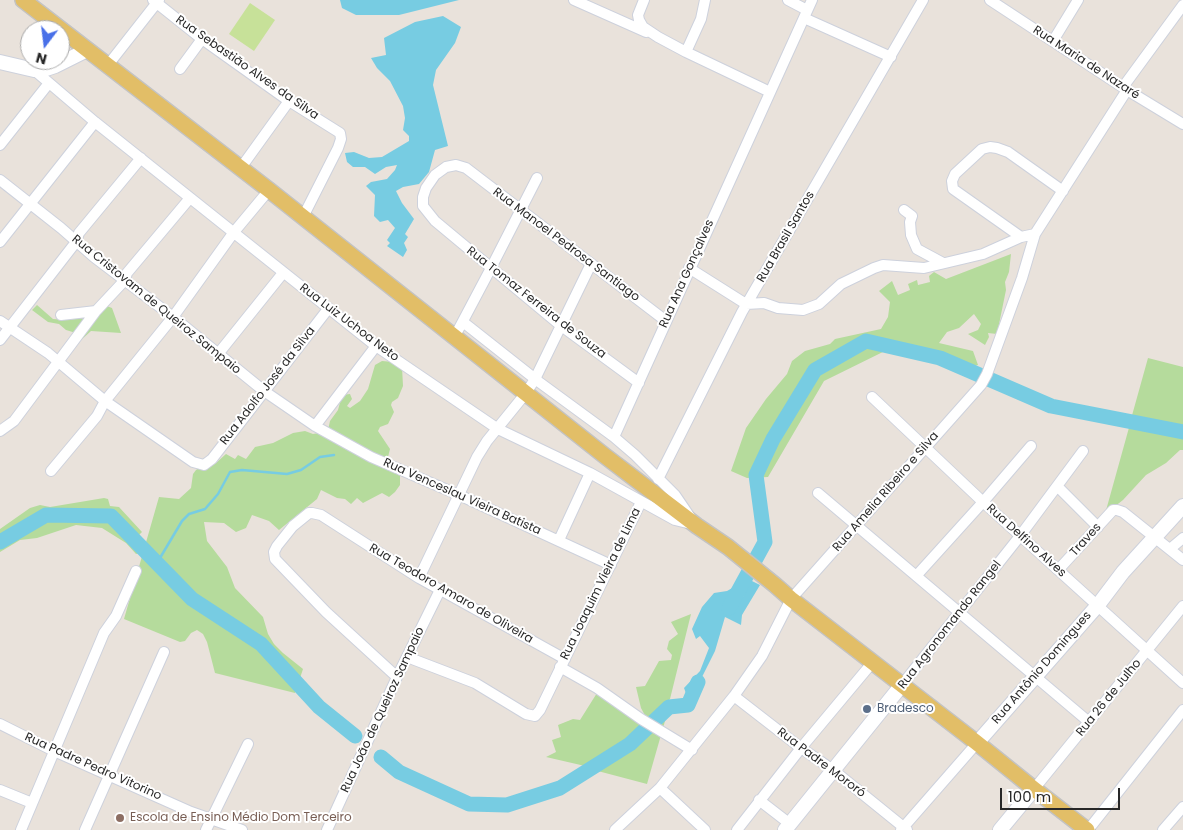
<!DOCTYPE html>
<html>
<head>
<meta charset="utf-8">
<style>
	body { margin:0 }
	#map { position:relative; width:1183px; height:830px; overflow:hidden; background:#e9e2db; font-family:Poppins,sans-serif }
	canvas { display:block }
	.north { position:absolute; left:20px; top:20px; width:50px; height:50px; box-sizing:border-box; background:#fff; border:1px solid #a9a9a9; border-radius:50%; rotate:195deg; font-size:14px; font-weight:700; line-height:20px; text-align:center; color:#282828 }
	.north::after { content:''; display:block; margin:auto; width:18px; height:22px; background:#4970e8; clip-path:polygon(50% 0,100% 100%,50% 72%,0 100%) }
	.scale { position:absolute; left:1000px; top:788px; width:120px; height:22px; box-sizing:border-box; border:2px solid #282828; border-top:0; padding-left:6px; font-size:15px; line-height:18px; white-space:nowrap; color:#282828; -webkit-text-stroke:4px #fff; paint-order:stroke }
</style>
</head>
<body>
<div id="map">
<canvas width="1183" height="830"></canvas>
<div class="north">N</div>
<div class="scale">100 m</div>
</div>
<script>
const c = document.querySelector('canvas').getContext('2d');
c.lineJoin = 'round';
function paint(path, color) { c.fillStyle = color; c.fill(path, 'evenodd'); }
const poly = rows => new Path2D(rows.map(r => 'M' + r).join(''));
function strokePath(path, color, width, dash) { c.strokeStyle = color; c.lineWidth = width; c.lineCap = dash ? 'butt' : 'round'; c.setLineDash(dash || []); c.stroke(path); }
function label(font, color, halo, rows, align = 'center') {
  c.font = font + ' Poppins,sans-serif'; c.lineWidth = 4; c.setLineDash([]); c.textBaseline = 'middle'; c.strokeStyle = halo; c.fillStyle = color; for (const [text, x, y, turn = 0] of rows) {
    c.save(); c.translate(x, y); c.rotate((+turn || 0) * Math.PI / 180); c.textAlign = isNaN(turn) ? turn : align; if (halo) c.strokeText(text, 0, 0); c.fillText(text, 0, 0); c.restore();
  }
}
paint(poly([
	[1011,254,1009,272,1005,282,1006,290,997,334,988,333,989,337,985,345,968,334,978,330,981,324,974,314,959,328,947,332,939,343,973,351,978,365,958,370,893,347,824,381,768,477,747,478,731,471,746,428,766,399,787,374,792,361,805,351,830,344,835,339,881,329,888,317,890,302,879,291,892,281,898,295,910,290,908,284,917,280,918,285,930,282,929,276,934,272,946,279],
	[37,305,53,319,66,320,93,317,104,305,112,308,121,333,91,331,79,342,76,333,66,330,59,324,48,322,32,310],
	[1148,358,1183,367,1183,429,1131,419],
	[382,361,393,362,402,367,403,386,398,398,392,402,391,405,394,412,388,424,380,427,378,431,390,449,388,457,384,460,328,430,330,421,338,410,342,395,350,394,352,399,347,406,350,408,360,401,368,389,375,365],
	[1130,424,1183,433,1183,450,1180,450,1166,463,1146,475,1123,500,1105,514],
	[305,431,313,434,319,433,400,472,400,485,395,492,389,497,382,493,363,503,357,498,351,504,345,499,337,498,321,490,317,499,279,530,269,521,252,515,246,528,236,532,224,523,204,522,207,541,227,567,235,588,263,617,268,634,274,644,283,653,303,669,295,693,215,673,207,642,203,634,197,630,191,633,185,641,180,642,124,619,159,497,179,499,191,488,193,474,196,470,199,468,208,467,216,463,226,454,235,459,238,455,246,459,255,447,273,443,293,433],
	[104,498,108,499,110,506,119,507,142,532,138,536,140,553,136,554,126,543,102,528,76,525,37,538,20,540,0,552,0,529,30,508,40,505,50,507],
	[691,614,670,699,648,721,641,708,636,687,645,686,659,661,671,660,672,655,667,649,669,641,678,634,671,622],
	[597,693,644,726,627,741,585,766,546,757,556,752,552,740,561,737,558,725,573,719,580,720],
	[667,714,647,784,594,770,629,749]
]), '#b5db9c');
paint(poly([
	[250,3,275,20,254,51,229,34]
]), '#c7e199');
paint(poly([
	[340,0,459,0,399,15,356,15,342,8],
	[443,16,461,27,455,43,436,70,433,85,448,146,435,150,429,172,419,184,403,187,396,191,402,203,414,219,405,234,408,237,404,243,407,250,403,257,387,246,390,243,387,240,395,228,388,220,380,222,374,216,375,195,366,186,371,182,387,179,395,170,397,165,386,167,375,174,365,167,353,167,347,162,345,153,354,152,369,158,382,157,409,141,409,136,403,130,405,118,403,106,390,81,377,68,371,58,386,55,384,38,415,22],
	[748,579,760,585,742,615,741,625,725,617,715,651,687,707,669,710,687,696,684,688,700,671,709,648,700,636,696,639,692,629,702,607,714,593,727,591,734,587,743,597]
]), '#77cce2');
strokePath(poly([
	[157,563,182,521,189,514,205,509,218,494,230,472,242,470,287,474,301,470,320,457,334,455]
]), '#77cce2', 2.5);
strokePath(poly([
	[0,542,46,515,111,516,192,599,261,644,319,707,355,736],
	[729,608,765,542,756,475,773,439,815,370,866,341,940,358,1051,406,1183,432],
	[381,757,399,772,469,804,507,805,560,788,630,744,669,707,688,705,698,682]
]), '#77cce2', 15);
const street = poly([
	[153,0,202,39,289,101,340,133,341,139,338,148,303,217],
	[574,0,646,32],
	[644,0,638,15,639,20,643,27,658,37,686,52,770,92],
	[788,0,807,10],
	[990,0,1127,90,1183,124],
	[804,18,891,57],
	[1053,41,1078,0],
	[686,52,701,19,705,0],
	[108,65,159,0],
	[180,69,202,39],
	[34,70,95,122,376,346,498,429,590,473,675,520,691,524],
	[1123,87,1183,5],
	[0,145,49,83],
	[240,169,289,101],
	[0,180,61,228,94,257,173,317,264,391,315,426,371,457,459,495,611,565],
	[904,210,912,216,910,222,911,235,917,249,943,263],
	[1021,237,953,189,952,181,955,174,982,149,990,147,997,148,1008,152,1063,191],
	[0,242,95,122],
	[689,268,746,304,764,303,778,308,803,310,819,304,841,284,874,268,883,265,924,268,983,254,1021,237,1035,234,1127,90],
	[61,315,96,311,125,280,127,273,190,198],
	[0,321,48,353,105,401,193,462,204,465,212,459,328,309],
	[463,322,539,382,614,437],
	[455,336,491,268,537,178],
	[0,340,76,242,79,233,141,158],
	[218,354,283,273],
	[639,383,560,325,435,221,423,206,423,197,426,188,435,175,446,167,456,165,466,168,666,321],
	[872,397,983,502,1183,683],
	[315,426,376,346],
	[0,431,14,421,96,311],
	[51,471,97,416,105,401,173,317,234,232,269,190],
	[658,479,742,312,923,0],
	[1057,486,1098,527],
	[818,493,1089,722],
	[690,517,675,495,635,455,614,437,812,0],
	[559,540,590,473],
	[1170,549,1183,538],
	[1059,569,1113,510,1117,510,1123,512,1183,560],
	[917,575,983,502,1031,446],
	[419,578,477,457,487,441,526,393,535,379,591,264],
	[407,657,475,683,526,714,535,716,540,710,641,502],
	[560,667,597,688,641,719,692,750],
	[397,677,326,612,275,559,274,552,277,546,293,526,309,513,312,513,321,515,419,578,565,659],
	[901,686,1020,536,1083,451],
	[734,696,801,748,833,770,907,830],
	[0,724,54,751,191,812,242,830],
	[660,788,705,830],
	[1034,789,1183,606],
	[0,790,32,803],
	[759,800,790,824],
	[21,830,104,633,116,616,136,571],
	[85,830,164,652],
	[206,830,248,744],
	[327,830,397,677,440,590],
	[615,830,660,788,734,696,762,656,791,599,981,385,987,374,1022,278,1035,234],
	[737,830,801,748,872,663],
	[901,830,977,743],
	[1088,830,1183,710],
	[1163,830,1183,807]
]);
const secondary = poly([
	[0,62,34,70,46,69,55,66,87,50],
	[977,743,1098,605,1123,572,1183,506],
	[785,830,901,686],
	[1000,830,1034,789]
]);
const primary = poly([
	[23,0,269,190,605,456,697,526,728,547,775,585,791,599,977,743,1034,789,1087,830]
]);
strokePath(street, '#cdd1dc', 12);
strokePath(secondary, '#cdd1dc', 16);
strokePath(primary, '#c3c3c3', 18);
strokePath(street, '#fff', 10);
strokePath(secondary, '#fff', 14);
strokePath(primary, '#e2be67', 15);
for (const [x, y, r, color] of [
	[867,709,5,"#5c6f8a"],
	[120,818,5,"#8d6e63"]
]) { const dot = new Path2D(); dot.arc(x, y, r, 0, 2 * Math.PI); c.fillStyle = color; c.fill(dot); strokePath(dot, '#fff', 2); }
label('12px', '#282828', '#fff', [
	["Rua Maria de Nazaré",1086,63,33],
	["Rua Sebastião Alves da Silva",247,68,35],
	["Rua Brasil Santos",786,237,-60],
	["Rua Manoel Pedrosa Santiago",566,245,37],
	["Rua Ana Gonçalves",687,274,-66],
	["Rua Tomaz Ferreira de Souza",536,303,38],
	["Rua Cristovam de Queiroz Sampaio",156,305,39],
	["Rua Luiz Uchoa Neto",349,323,37],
	["Rua Adolfo José da Silva",268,386,-52],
	["Rua Amelia Ribeiro e Silva",886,492,-49],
	["Rua Venceslau Vieira Batista",462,497,24],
	["Traves",1086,540,-48],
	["Rua Delfino Alves",1026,541,42],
	["Rua Joaquim Vieira de Lima",601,584,-64],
	["Rua Teodoro Amaro de Oliveira",451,594,30],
	["Rua Agronomando Rangel",950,625,-52],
	["Rua Antônio Domingues",1042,668,-49],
	["Rua 26 de Julho",1109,698,-51],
	["Rua João de Queiroz Sampaio",383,710,-65],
	["Rua Padre Mororó",821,763,37],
	["Rua Padre Pedro Vitorino",93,767,24]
]);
label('12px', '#4e5e75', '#fff', [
	["Bradesco",877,709]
], 'left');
label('12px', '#785e54', '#fff', [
	["Escola de Ensino Médio Dom Terceiro",130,818]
], 'left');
</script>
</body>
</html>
